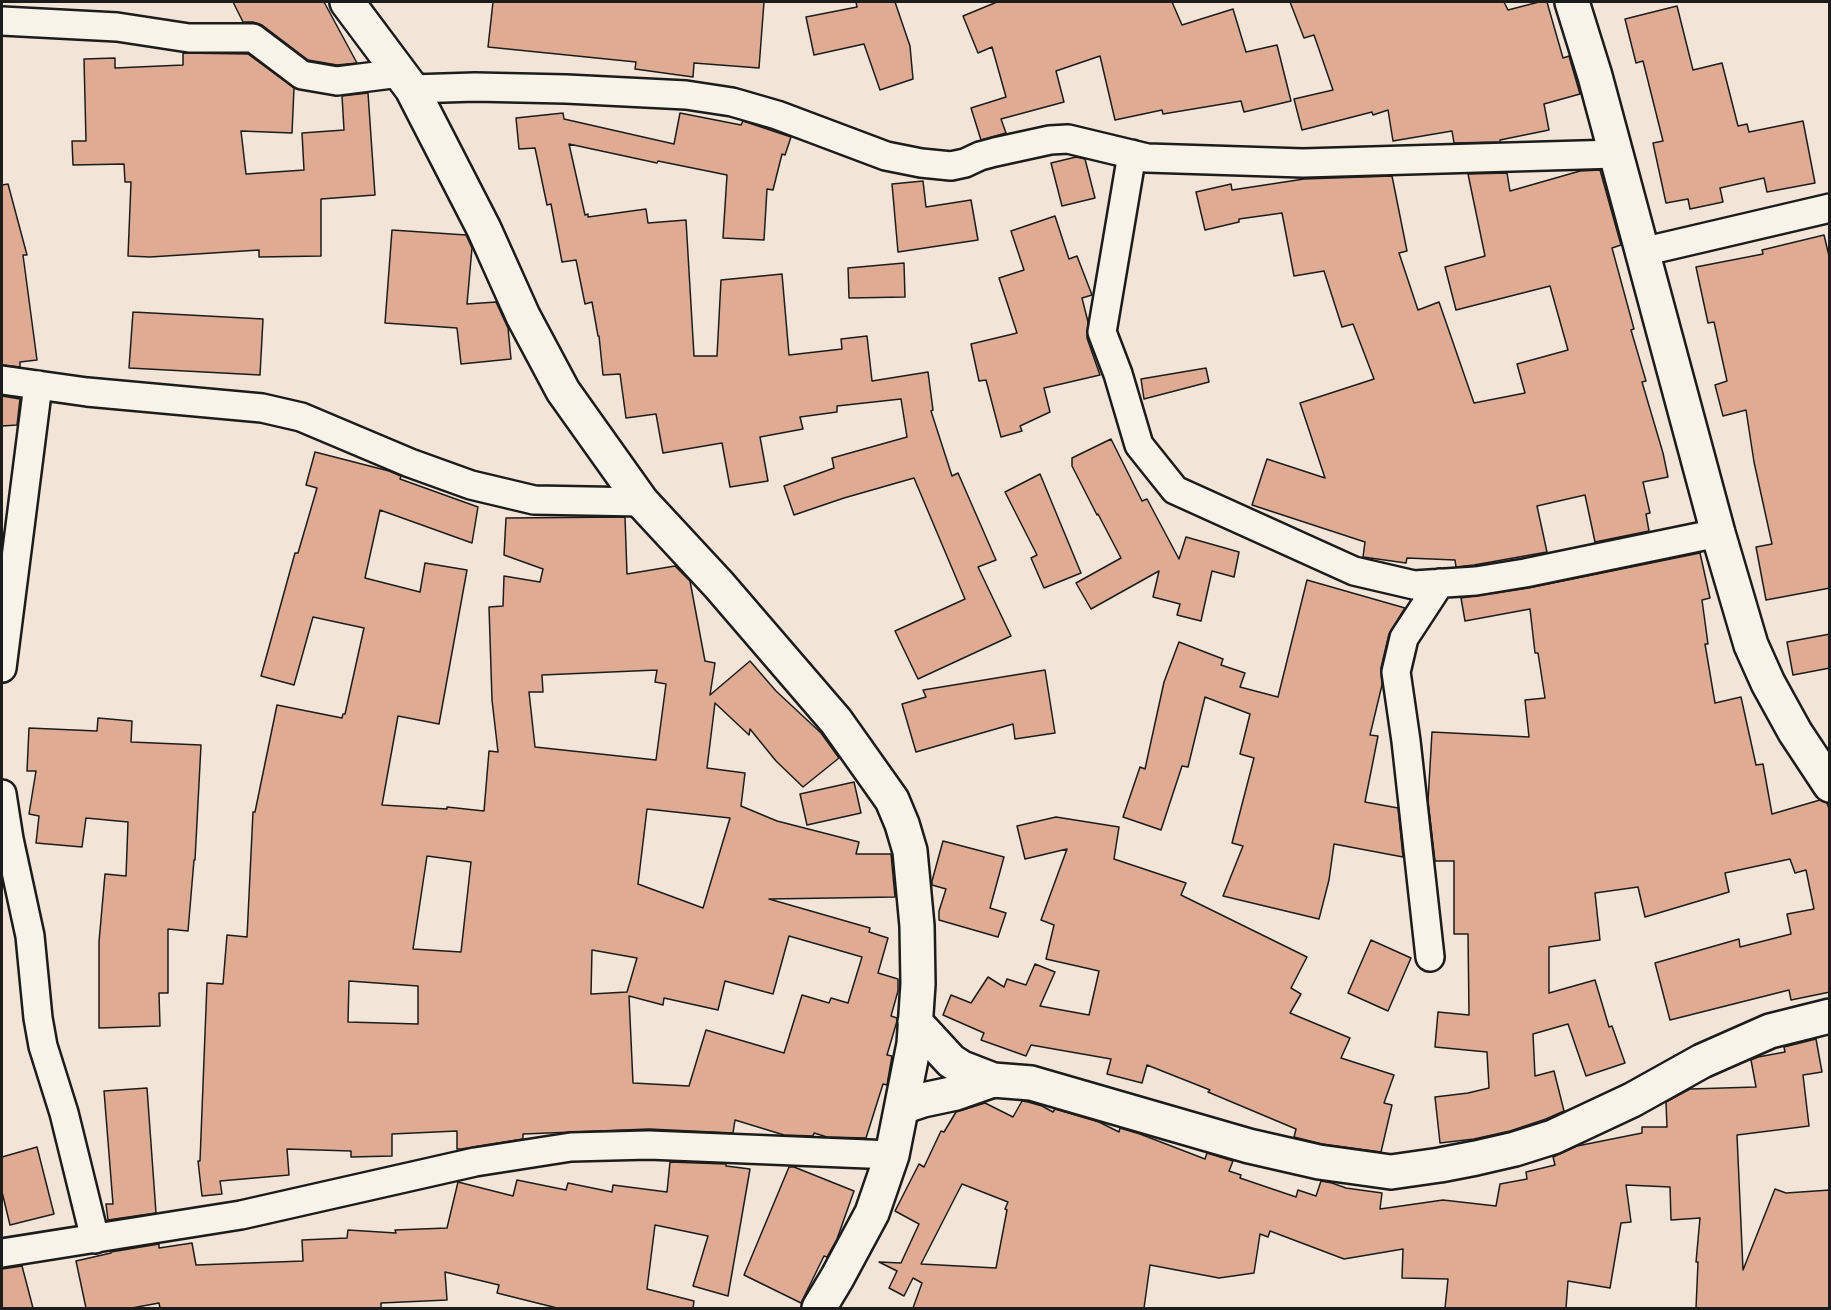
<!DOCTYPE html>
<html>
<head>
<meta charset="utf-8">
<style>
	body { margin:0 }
	#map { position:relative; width:1831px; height:1310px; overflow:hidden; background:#f2e5d7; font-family:"Architects Daughter",sans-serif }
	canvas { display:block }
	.frame { position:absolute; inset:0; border:3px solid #1c1c1c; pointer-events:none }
</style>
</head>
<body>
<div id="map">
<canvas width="1831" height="1310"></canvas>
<div class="frame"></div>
</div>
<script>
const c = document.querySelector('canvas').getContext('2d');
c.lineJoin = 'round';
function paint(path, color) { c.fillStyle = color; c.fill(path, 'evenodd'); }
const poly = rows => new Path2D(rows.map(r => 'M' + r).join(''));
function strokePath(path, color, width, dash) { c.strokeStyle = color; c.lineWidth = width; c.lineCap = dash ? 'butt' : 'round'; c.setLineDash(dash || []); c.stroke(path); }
const building = poly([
	[233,2,324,2,357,63,337,65,308,60,262,25,253,22,243,22,233,2],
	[493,2,764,2,759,68,694,63,693,77,635,69,636,62,488,47,493,2],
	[856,2,895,2,910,46,913,79,880,90,864,44,814,55,806,17,857,7,856,2],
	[997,2,1172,2,1182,25,1233,9,1246,52,1277,45,1291,101,1244,112,1241,101,1163,114,1162,110,1115,120,1100,56,1056,71,1064,102,1001,119,1006,133,981,140,971,108,1006,97,992,47,978,53,963,16,997,2],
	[1290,2,1504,2,1508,10,1539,2,1547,2,1563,58,1569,56,1580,94,1544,104,1549,130,1500,140,1500,142,1454,143,1452,131,1393,141,1388,110,1373,115,1372,112,1302,130,1294,99,1333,90,1314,35,1304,38,1290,2],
	[1677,6,1693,70,1722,63,1738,126,1747,124,1749,132,1803,121,1815,183,1767,192,1764,178,1720,188,1723,202,1690,209,1688,199,1666,203,1653,143,1663,141,1643,61,1636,63,1625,19,1677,6],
	[183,53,248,54,294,88,292,133,241,131,246,174,304,170,302,133,344,130,342,96,368,93,375,195,321,199,321,256,259,257,259,250,150,257,128,256,131,182,125,182,124,164,73,165,72,141,86,141,84,59,115,58,115,68,183,65,183,53],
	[563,113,564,119,674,144,680,113,741,125,743,121,791,137,785,155,782,154,773,190,767,189,764,240,723,238,727,175,658,161,657,163,569,144,585,215,588,214,588,217,646,209,648,223,686,220,694,356,717,356,721,280,782,274,789,355,842,349,841,339,867,336,872,381,928,372,933,410,931,411,952,476,958,473,996,560,978,567,1011,636,918,679,895,631,965,599,914,478,844,498,794,515,784,486,834,468,832,458,907,437,901,399,837,406,837,412,800,417,803,429,760,437,768,481,730,487,722,443,663,453,656,414,626,418,620,374,603,375,599,336,598,336,592,302,585,304,576,260,562,262,551,204,547,205,535,148,519,149,516,118,563,113],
	[1076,157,1085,159,1095,198,1062,206,1051,163,1076,157],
	[1600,170,1621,245,1612,248,1634,329,1631,330,1646,381,1642,382,1663,453,1668,477,1643,482,1650,513,1646,514,1649,531,1595,542,1585,495,1537,506,1547,552,1474,565,1456,567,1455,560,1407,558,1406,563,1363,557,1365,542,1252,505,1267,459,1325,478,1300,403,1374,379,1353,324,1342,327,1324,271,1294,276,1282,213,1239,219,1239,222,1205,230,1196,192,1231,184,1232,190,1304,179,1392,176,1407,251,1399,253,1418,310,1439,302,1474,403,1525,393,1517,364,1568,350,1550,286,1456,310,1445,267,1485,256,1468,174,1507,173,1510,191,1580,171,1600,170],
	[923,181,926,207,971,200,978,240,898,252,892,184,923,181],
	[8,184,27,255,23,255,37,360,20,362,20,367,2,365,2,185,8,184],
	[1055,216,1069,259,1077,256,1092,295,1082,298,1088,322,1087,338,1100,375,1044,388,1050,412,1020,426,1022,431,1001,437,986,380,979,381,971,344,1017,333,999,278,1024,270,1011,231,1055,216],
	[392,230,466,235,472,248,467,304,496,302,508,328,511,359,461,364,457,328,385,323,392,230],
	[1824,235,1830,260,1830,588,1766,600,1756,547,1772,544,1754,462,1746,410,1723,416,1715,385,1727,381,1714,322,1708,323,1696,267,1763,254,1762,250,1824,235],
	[904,263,905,297,849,298,848,268,904,263],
	[133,312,263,319,260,375,129,368,133,312],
	[1206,368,1209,382,1144,399,1141,379,1206,368],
	[2,396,20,399,17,425,2,426,2,396],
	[1111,439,1142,501,1147,499,1179,559,1186,537,1239,552,1234,577,1212,571,1201,621,1177,615,1180,604,1153,597,1159,571,1091,609,1076,583,1121,558,1098,514,1097,515,1072,466,1072,458,1111,439],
	[315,452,389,471,401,476,400,479,478,507,472,543,380,510,365,578,420,592,425,563,467,570,439,724,398,716,382,805,447,809,447,807,484,811,489,751,498,752,492,700,489,607,503,606,504,576,540,582,543,569,504,555,506,518,625,517,627,574,675,566,690,581,705,661,715,663,710,695,750,661,776,691,821,733,839,758,803,787,776,761,750,729,749,735,715,703,707,768,745,773,741,806,777,821,859,842,856,854,891,854,895,897,769,899,870,928,869,932,888,938,878,973,898,979,898,991,891,1016,897,1018,897,1021,887,1055,892,1056,887,1085,883,1084,866,1138,827,1137,814,1133,813,1136,784,1135,735,1120,733,1133,649,1129,523,1134,523,1139,461,1149,457,1149,457,1131,392,1134,392,1156,351,1157,351,1151,287,1149,289,1175,220,1181,222,1194,202,1196,198,1161,200,1161,207,983,223,984,227,935,247,937,253,812,255,812,277,705,342,718,343,714,345,714,364,628,313,617,294,685,261,676,295,553,298,553,317,488,306,485,315,452],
	[657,670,655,682,666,684,656,760,535,747,529,692,543,692,542,675,657,670],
	[647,809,730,818,703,908,638,884,647,809],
	[427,856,471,862,461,952,413,949,427,856],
	[789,936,862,957,848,1003,831,998,829,1003,802,995,784,1053,706,1030,689,1086,633,1083,629,996,663,1005,664,998,718,1010,725,981,773,994,789,936],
	[592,950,637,958,627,992,591,994,592,950],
	[349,981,418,986,418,1024,348,1022,349,981],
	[1040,474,1081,573,1044,588,1031,558,1037,555,1005,492,1040,474],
	[1700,553,1710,598,1702,600,1708,644,1705,644,1715,703,1741,697,1756,765,1763,764,1772,814,1820,800,1827,803,1830,811,1830,992,1791,1000,1789,990,1670,1020,1655,963,1739,939,1740,947,1791,934,1787,914,1814,909,1806,870,1795,873,1790,859,1725,873,1729,892,1645,917,1638,887,1595,893,1600,940,1549,947,1549,993,1595,980,1609,1027,1612,1026,1625,1063,1586,1076,1568,1024,1533,1034,1535,1076,1554,1071,1564,1111,1546,1119,1510,1131,1474,1139,1440,1143,1435,1097,1468,1093,1489,1088,1487,1052,1435,1047,1438,1012,1469,1015,1468,934,1454,934,1454,861,1435,861,1428,801,1432,732,1529,737,1525,700,1545,698,1538,653,1535,653,1530,609,1465,621,1461,598,1528,588,1700,553],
	[1307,580,1405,608,1389,634,1381,668,1382,685,1370,735,1378,736,1365,802,1398,808,1403,857,1334,844,1329,880,1319,919,1223,896,1243,846,1232,843,1254,758,1240,754,1250,714,1205,697,1188,767,1182,766,1161,830,1123,817,1140,767,1145,769,1164,682,1179,642,1223,659,1221,665,1245,673,1240,687,1278,697,1307,580],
	[1830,634,1830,668,1793,675,1787,642,1830,634],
	[1045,670,1055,733,1015,739,1013,724,916,752,902,704,926,697,923,690,1045,670],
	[98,718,132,721,131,742,201,745,195,860,194,860,188,931,168,929,168,993,159,993,160,1026,99,1028,99,942,105,874,126,876,128,822,86,818,82,847,36,843,39,816,29,814,36,771,27,771,29,728,97,731,98,718],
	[854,782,861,813,807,825,800,794,854,782],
	[1056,817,1119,827,1114,859,1186,883,1181,895,1307,957,1291,988,1301,994,1290,1013,1350,1038,1341,1058,1394,1075,1384,1103,1392,1105,1381,1152,1322,1144,1294,1137,1296,1129,1208,1092,1210,1090,1147,1065,1142,1083,1107,1074,1111,1059,1031,1045,1026,1056,981,1040,984,1033,943,1015,951,995,971,1003,988,977,1004,987,1007,979,1026,985,1035,964,1055,972,1040,1006,1089,1015,1099,971,1046,959,1054,925,1041,920,1067,849,1025,859,1017,826,1056,817],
	[943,841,1004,857,990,908,1006,913,998,937,939,920,939,911,946,889,932,885,932,881,943,841],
	[1371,940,1411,958,1388,1011,1348,993,1371,940],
	[1816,1039,1822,1072,1803,1075,1809,1126,1737,1135,1743,1270,1775,1189,1786,1193,1830,1190,1830,1308,1696,1308,1698,1262,1696,1262,1700,1218,1671,1220,1670,1187,1626,1185,1631,1222,1621,1223,1610,1288,1568,1281,1566,1308,1445,1308,1448,1279,1402,1278,1403,1249,1344,1259,1270,1231,1268,1237,1260,1234,1254,1273,1219,1278,1150,1265,1144,1308,913,1308,922,1283,913,1278,904,1296,889,1288,897,1271,879,1262,901,1263,919,1224,895,1211,919,1164,924,1167,941,1131,944,1132,956,1112,985,1103,1013,1117,1022,1101,1028,1102,1042,1106,1053,1112,1055,1109,1099,1122,1119,1132,1120,1128,1140,1134,1205,1159,1207,1153,1233,1161,1229,1171,1241,1175,1240,1178,1296,1197,1298,1190,1316,1196,1321,1181,1332,1183,1346,1188,1382,1193,1380,1209,1443,1200,1496,1206,1500,1184,1527,1179,1526,1172,1555,1165,1553,1157,1577,1146,1642,1133,1642,1127,1667,1127,1666,1102,1690,1089,1756,1087,1751,1060,1758,1057,1785,1052,1784,1047,1816,1039],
	[962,1184,1008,1202,1005,1209,1007,1210,996,1268,921,1264,962,1184],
	[147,1088,156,1213,108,1220,106,1204,113,1204,104,1091,147,1088],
	[37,1147,54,1214,10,1225,2,1192,2,1157,37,1147],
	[670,1162,726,1164,726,1166,750,1169,728,1296,693,1286,708,1236,655,1225,647,1289,694,1301,693,1308,557,1308,497,1293,499,1285,445,1272,447,1300,381,1303,381,1308,160,1308,159,1303,132,1308,86,1308,76,1261,111,1253,111,1252,159,1244,159,1248,192,1243,196,1265,303,1261,302,1240,347,1238,348,1230,396,1233,395,1230,447,1228,458,1182,513,1196,517,1180,566,1190,568,1183,612,1192,613,1185,667,1192,670,1162],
	[789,1167,794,1167,854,1191,837,1239,827,1257,824,1256,801,1303,744,1275,789,1167],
	[22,1266,33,1308,2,1308,2,1269,22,1266]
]);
paint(building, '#dfab93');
strokePath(building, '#1c1c1c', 1.5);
const minor = poly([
	[2,21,117,27,189,38,253,38,302,75,337,81,400,73],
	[412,89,475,87,566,89,686,95,732,102,777,115,886,156,921,163,951,166,965,163,980,156,995,152,1050,140,1068,139,1147,158,1303,163,1616,154],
	[1132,154,1102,332,1118,374,1139,445,1175,490,1354,571,1414,585,1476,581,1525,573,1718,533],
	[1642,252,1830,208],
	[2,380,87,392,262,408,301,417,410,463,471,485,534,500,642,502],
	[2,668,38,385],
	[2,794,9,839,30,936,38,1018,43,1046,64,1113,95,1239],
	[1430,957,1406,741,1396,672,1404,638,1440,583],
	[2,1253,241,1215,475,1162,571,1147,649,1145,892,1155]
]);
const tertiary = poly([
	[347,2,412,89,484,229,523,316,563,391,642,502,719,585,836,721,892,800,902,824,910,851,917,926,918,984,914,1044,892,1155,872,1213,837,1278,819,1308],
	[1572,2,1595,76,1718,533,1751,645,1768,683,1795,732,1830,785],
	[915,1022,951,1061,962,1068,993,1080],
	[902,1107,923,1100,956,1093,993,1080,1031,1083,1249,1146,1319,1162,1391,1172,1440,1165,1476,1158,1515,1149,1553,1137,1632,1100,1702,1061,1770,1031,1830,1016]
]);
strokePath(minor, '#1c1c1c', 32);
strokePath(tertiary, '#1c1c1c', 38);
strokePath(minor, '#f7f3e8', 27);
strokePath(tertiary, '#f7f3e8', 33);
</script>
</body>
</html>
